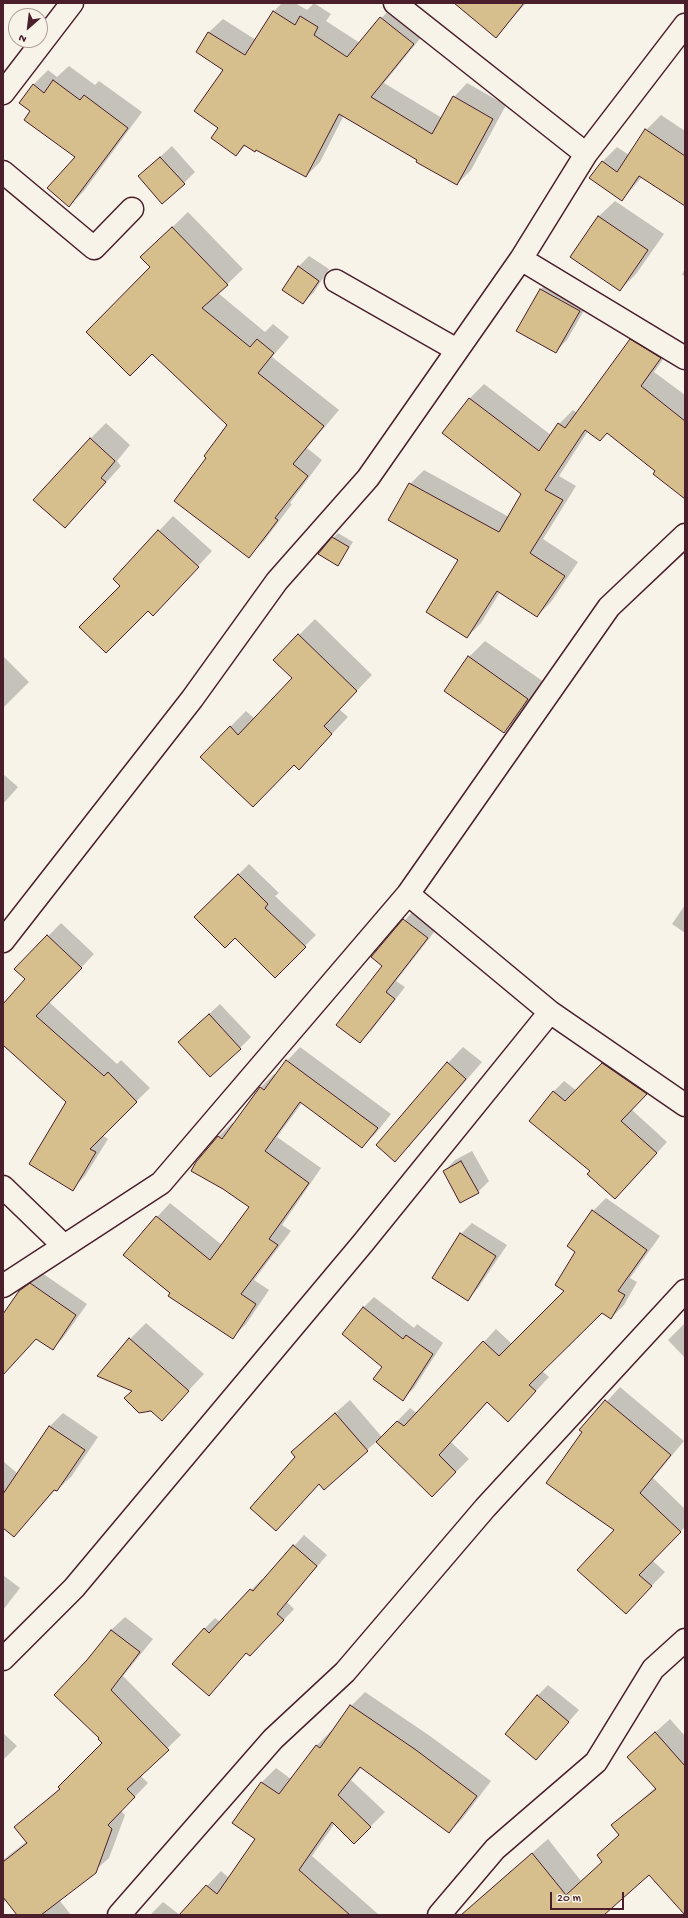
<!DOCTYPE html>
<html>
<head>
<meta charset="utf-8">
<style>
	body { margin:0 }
	#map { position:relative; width:688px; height:1918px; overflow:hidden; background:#f7f3e8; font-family:"Gochi Hand",sans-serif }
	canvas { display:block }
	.frame { position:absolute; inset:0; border:4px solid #4a1f2b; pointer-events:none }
	.north { position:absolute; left:8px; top:8px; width:40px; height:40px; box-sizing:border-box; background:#f7f3e8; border:1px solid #b29e9c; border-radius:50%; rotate:208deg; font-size:11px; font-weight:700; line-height:16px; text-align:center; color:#4a1f2b }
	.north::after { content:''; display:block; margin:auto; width:14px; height:18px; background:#4a1f2b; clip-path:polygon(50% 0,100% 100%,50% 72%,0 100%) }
	.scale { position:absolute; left:550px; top:1892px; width:74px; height:18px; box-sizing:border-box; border:2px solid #4a1f2b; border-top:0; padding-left:5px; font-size:12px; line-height:14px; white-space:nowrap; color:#4a1f2b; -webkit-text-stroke:3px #f7f3e8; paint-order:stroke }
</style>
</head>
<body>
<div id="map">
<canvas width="688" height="1918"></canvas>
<div class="frame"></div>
<div class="north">N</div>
<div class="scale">20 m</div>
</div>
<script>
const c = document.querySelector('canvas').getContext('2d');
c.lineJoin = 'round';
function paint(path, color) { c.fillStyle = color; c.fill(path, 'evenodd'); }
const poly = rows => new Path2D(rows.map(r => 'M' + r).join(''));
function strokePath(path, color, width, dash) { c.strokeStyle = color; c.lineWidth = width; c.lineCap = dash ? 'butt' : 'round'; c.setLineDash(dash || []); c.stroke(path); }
paint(poly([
	[282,3,295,3,307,10,314,3,331,14,326,21,360,43,394,4,427,30,384,83,442,118,454,97,467,83,506,105,471,170,457,184,344,115,320,162,306,176,246,145,236,155,220,128,225,70,197,51,209,32,223,19,256,40,273,12],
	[455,3,526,3,495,37],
	[69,66,95,85,99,81,142,112,84,191,69,206,76,157,32,111,33,85,48,70,57,77],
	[661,115,685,131,685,205,642,177,622,200,602,162,617,147,629,155,646,130],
	[172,146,195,172,184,183,139,176],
	[615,201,664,234,636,274,620,290,598,217],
	[188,212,243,269,218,293,265,332,273,324,289,337,272,357,339,410,307,448,322,460,290,503,292,504,264,541,249,556,208,458,229,425,151,267,157,242],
	[309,256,329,269,314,292,303,303,298,267],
	[685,268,685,276,682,275],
	[552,278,590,300,567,340,556,351,518,330,541,289],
	[644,326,674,344,654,372,685,395,685,498,657,471,608,432,600,440,588,431,559,476,576,486,543,539,578,562,551,602,537,616,500,592,481,623,467,637,460,560,410,484,424,470,509,517,523,494,443,433,470,398,484,384,551,435,559,424,573,410,577,413,630,340],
	[106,423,130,445,117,461,121,466,81,510,90,439],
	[173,516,212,551,153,615,114,579],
	[338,533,353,542,338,564,333,538],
	[315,619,372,675,339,709,348,717,315,752,294,764,253,806,230,727,246,711,255,719,294,678,299,635],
	[485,641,544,682,520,716,504,732,469,657],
	[3,656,29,682,3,708],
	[3,774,18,787,3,804],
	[249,864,279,893,275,896,316,935,275,976,235,936,196,917],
	[685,905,685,933,672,924],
	[415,909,438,927,396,981,405,987,371,1031,360,1042,383,965,372,957],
	[61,923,94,954,49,1002,117,1064,121,1060,150,1088,102,1135,108,1139,85,1176,72,1189,68,1102,3,1044,3,1005,26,979,16,969],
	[220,1004,251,1037,240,1048,179,1042],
	[300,1047,391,1114,376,1133,362,1147,302,1103,277,1137,321,1168,282,1225,291,1231,254,1280,269,1290,246,1324,233,1337,171,1293,157,1217,170,1203,222,1245,250,1207,218,1137,232,1123,234,1124,261,1087,274,1074,276,1075,287,1061],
	[463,1047,482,1062,411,1144,395,1160,448,1063],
	[614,1053,657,1082,631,1109,667,1142,626,1187,592,1171,553,1092,564,1081,577,1091],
	[472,1151,489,1181,478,1192,444,1171,455,1160],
	[606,1198,660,1236,630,1278,637,1282,624,1305,611,1318,601,1312,542,1371,549,1377,521,1407,488,1402,451,1442,469,1459,432,1496,376,1442,324,1488,297,1457,307,1438,350,1400,382,1437,410,1408,417,1413,496,1329,512,1344,566,1291,576,1251,593,1211],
	[472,1223,507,1245,478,1288,468,1299,434,1277,461,1234],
	[42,1273,87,1304,63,1338,52,1349,37,1338,3,1374,3,1316,20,1291,31,1280],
	[374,1297,414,1328,417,1324,443,1343,414,1388,403,1399,384,1367,363,1308],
	[146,1323,204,1374,162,1419,133,1391,130,1339],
	[685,1323,685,1358,668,1340],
	[620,1387,684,1441,653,1478,685,1509,685,1527,653,1561,665,1572,639,1599,583,1432,581,1430],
	[63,1413,98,1437,71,1477,57,1490,56,1489,14,1536,3,1527,3,1461,17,1473,49,1427],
	[304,1535,327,1555,287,1602,294,1609,261,1644,247,1652,209,1695,204,1629,215,1618,220,1622,262,1579,264,1580],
	[3,1575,20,1588,3,1610],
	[125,1617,153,1639,123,1676,181,1735,140,1775,148,1783,121,1811,125,1815,109,1858,60,1901,71,1915,19,1915,7,1900,3,1903,3,1860,27,1841,16,1828,60,1788,103,1743,88,1661,111,1630],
	[548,1685,579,1710,536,1759,537,1696],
	[365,1692,430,1736,491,1781,463,1818,449,1832,362,1767,351,1780,385,1812,354,1843,335,1823,312,1856,378,1914,377,1915,150,1915,163,1902,180,1915,221,1871,229,1878,256,1838,234,1823,262,1782,276,1768,291,1779,317,1745,331,1731,332,1732,351,1706],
	[670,1719,685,1736,685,1913,649,1873,597,1915,466,1915,464,1913,479,1899,548,1839,581,1881,603,1861,620,1834,613,1825,656,1787,628,1757],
	[3,1733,17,1746,3,1760]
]), '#0003');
const building = poly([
	[454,3,524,3,496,38,454,3],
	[273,11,295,25,300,16,318,27,314,35,347,57,380,17,414,44,371,97,432,134,453,96,493,119,457,185,416,162,417,160,339,114,306,177,256,150,255,152,244,145,236,156,211,138,218,128,194,111,223,70,196,52,208,32,245,55,273,11],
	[53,80,80,100,84,95,128,128,69,207,47,188,75,157,24,120,30,111,19,103,33,84,44,93,53,80],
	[645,129,685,156,685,206,639,176,622,201,589,178,602,161,617,172,645,129],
	[160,157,185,184,162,204,138,176,160,157],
	[598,216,648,250,620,291,570,257,598,216],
	[172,227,228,285,202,308,250,347,257,339,274,353,258,373,324,426,293,464,308,476,275,518,278,520,249,558,174,501,206,458,204,456,227,425,152,354,130,376,86,332,150,267,140,257,172,227],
	[298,266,319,281,303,304,282,290,298,266],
	[540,289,580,311,556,353,516,331,540,289],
	[630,339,661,358,641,386,685,421,685,499,653,474,655,471,607,433,600,441,585,430,545,490,563,500,530,553,565,576,537,617,497,591,467,638,426,612,458,560,388,520,409,483,499,532,521,494,442,433,469,398,539,451,558,423,565,428,630,339],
	[90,438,115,461,101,478,106,482,65,528,33,500,90,438],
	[158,530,199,567,153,616,148,611,106,653,79,627,120,586,113,579,158,530],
	[332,537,349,547,338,566,318,554,332,537],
	[298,634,357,691,324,726,332,734,299,770,294,765,253,807,200,757,230,726,238,735,292,678,273,660,298,634],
	[468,656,528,699,504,733,444,691,468,656],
	[238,874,268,904,265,908,306,947,275,978,235,938,225,948,194,917,238,874],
	[403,919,428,938,386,992,395,999,360,1043,336,1025,382,966,371,957,403,919],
	[47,935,82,968,36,1016,104,1076,108,1072,137,1102,90,1149,96,1152,73,1191,29,1164,66,1102,3,1045,3,1004,25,979,14,969,47,935],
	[209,1014,241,1049,210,1077,178,1042,209,1014],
	[286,1060,378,1128,362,1148,300,1102,265,1151,309,1183,269,1239,278,1245,241,1294,256,1304,233,1339,168,1296,170,1293,123,1255,156,1216,210,1260,249,1207,223,1189,191,1171,196,1162,218,1136,222,1139,260,1087,264,1090,286,1060],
	[447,1062,466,1079,395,1162,376,1145,447,1062],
	[602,1063,647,1094,621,1121,657,1153,615,1199,587,1174,590,1171,529,1121,553,1091,565,1101,602,1063],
	[461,1161,479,1193,460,1203,443,1171,461,1161],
	[592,1210,647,1250,618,1291,625,1295,611,1319,602,1313,529,1385,536,1391,508,1422,487,1402,439,1455,456,1472,432,1497,376,1442,397,1421,404,1426,483,1341,499,1356,564,1291,555,1285,575,1252,567,1246,592,1210],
	[460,1233,496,1256,468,1301,432,1278,460,1233],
	[30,1283,76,1315,53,1350,36,1339,3,1375,3,1314,19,1291,30,1283],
	[363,1307,403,1339,406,1335,433,1354,403,1401,373,1379,382,1367,342,1334,363,1307],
	[129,1338,189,1391,162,1421,151,1411,139,1413,124,1398,132,1391,97,1376,129,1338],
	[605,1400,671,1455,640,1493,681,1532,639,1575,652,1586,626,1614,577,1570,614,1530,546,1483,582,1432,579,1430,605,1400],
	[335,1413,368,1451,324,1490,319,1484,276,1531,250,1508,295,1457,291,1452,335,1413],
	[49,1426,85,1450,57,1491,54,1490,14,1537,3,1528,3,1494,49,1426],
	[293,1545,317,1566,277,1614,284,1620,250,1656,246,1653,209,1696,172,1664,204,1628,209,1633,250,1589,253,1591,293,1545],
	[111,1630,140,1652,111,1690,169,1750,127,1789,135,1797,108,1825,112,1829,96,1873,41,1915,17,1915,3,1897,3,1862,27,1843,14,1827,60,1789,58,1787,102,1743,98,1739,99,1738,54,1695,87,1660,111,1630],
	[537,1695,569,1722,536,1760,505,1734,537,1695],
	[350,1705,416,1750,477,1796,449,1833,360,1767,338,1795,371,1827,354,1844,332,1822,299,1870,350,1915,179,1915,206,1885,217,1894,255,1839,232,1823,261,1782,279,1794,316,1745,320,1748,350,1705],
	[655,1732,685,1766,685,1915,649,1875,604,1915,461,1915,532,1853,566,1895,602,1862,597,1855,619,1835,611,1825,656,1789,627,1757,655,1732]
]);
paint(building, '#d6be8d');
strokePath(building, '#4a1f2b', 1);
const minor = poly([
	[395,3,586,154],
	[3,93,72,3],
	[3,172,94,248,132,209],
	[521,259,685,358],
	[336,281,457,350],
	[408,894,550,1012],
	[3,941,192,699,277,581,368,478,521,259,586,154,685,25],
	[3,1187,64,1246],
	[3,1286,161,1183,408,894,609,607,685,535],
	[3,1659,74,1588,363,1243,550,1012,685,1105],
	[119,1915,273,1739,345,1672,485,1508,685,1291],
	[439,1915,495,1849,596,1762,653,1669,685,1640]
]);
strokePath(minor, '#4a1f2b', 25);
strokePath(minor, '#f7f3e8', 22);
</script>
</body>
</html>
